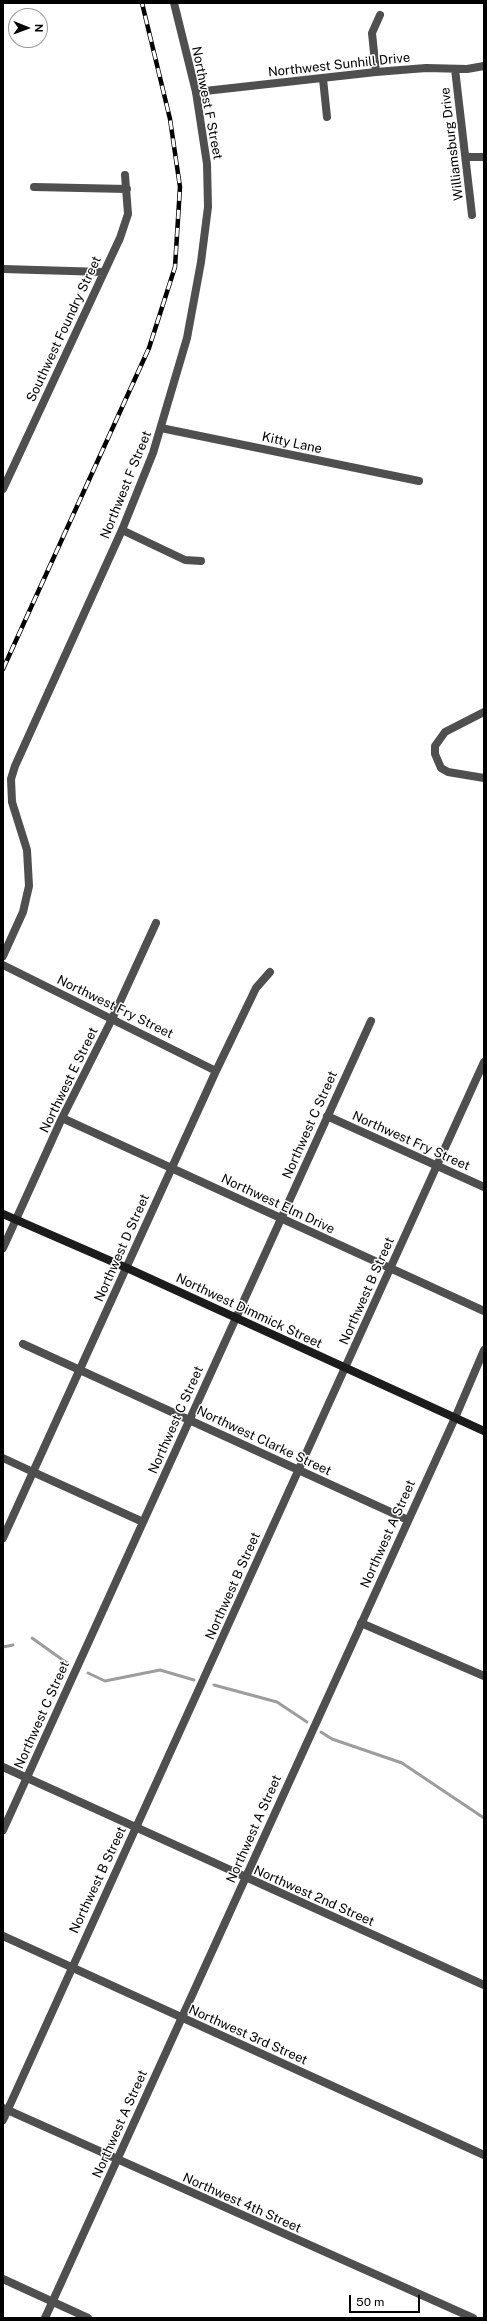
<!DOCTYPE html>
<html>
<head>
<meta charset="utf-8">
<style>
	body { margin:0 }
	#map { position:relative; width:487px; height:2321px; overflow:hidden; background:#fff; font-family:"Public Sans",sans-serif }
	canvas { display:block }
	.frame { position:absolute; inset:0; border:4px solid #000; pointer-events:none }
	.north { position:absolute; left:8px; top:8px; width:40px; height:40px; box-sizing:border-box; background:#fff; border:1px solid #999; border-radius:50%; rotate:91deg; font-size:11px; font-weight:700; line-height:16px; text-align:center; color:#000 }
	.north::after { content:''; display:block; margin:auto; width:14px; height:18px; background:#000; clip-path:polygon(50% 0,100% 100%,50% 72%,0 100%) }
	.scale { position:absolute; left:349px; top:2295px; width:71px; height:18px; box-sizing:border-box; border:2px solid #000; border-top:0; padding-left:5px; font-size:12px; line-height:14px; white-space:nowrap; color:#000; -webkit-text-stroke:3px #fff; paint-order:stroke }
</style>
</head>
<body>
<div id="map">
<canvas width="487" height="2321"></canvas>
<div class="frame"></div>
<div class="north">N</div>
<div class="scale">50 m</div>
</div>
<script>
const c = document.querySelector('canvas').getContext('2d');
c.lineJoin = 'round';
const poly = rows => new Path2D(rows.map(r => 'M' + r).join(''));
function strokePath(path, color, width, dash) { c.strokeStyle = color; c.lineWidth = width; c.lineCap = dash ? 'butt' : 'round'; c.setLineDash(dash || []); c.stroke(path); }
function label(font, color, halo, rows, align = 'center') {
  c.font = font + ' "Public Sans",sans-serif'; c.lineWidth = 3; c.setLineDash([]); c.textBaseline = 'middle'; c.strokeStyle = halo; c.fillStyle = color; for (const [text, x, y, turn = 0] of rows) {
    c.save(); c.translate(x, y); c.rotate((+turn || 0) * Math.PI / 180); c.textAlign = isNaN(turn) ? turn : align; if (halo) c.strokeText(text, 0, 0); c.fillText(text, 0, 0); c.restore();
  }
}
strokePath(poly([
	[32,1638,67,1663],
	[3,1647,13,1645],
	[88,1673,105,1681,160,1670,194,1680],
	[214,1685,277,1702,307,1722],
	[321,1732,332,1739,402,1763,484,1818]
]), '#9d9d9d', 3);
strokePath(poly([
	[455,69,472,215],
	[376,72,372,33,380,15],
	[323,79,327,117],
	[196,92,376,72,426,68,467,69,484,66],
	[466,157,484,157],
	[34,187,127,189],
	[3,269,104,272],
	[161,428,419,481],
	[3,489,120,238,128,214,125,175],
	[122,530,185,560,201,561],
	[484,712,445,732,435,746,435,754,441,768,448,772,484,778],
	[3,965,216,1071],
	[327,1116,484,1187],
	[62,1118,484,1311],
	[3,1248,62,1118,112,1019,156,923],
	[23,1344,408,1520],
	[455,1418,484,1350],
	[143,1522,33,1472,216,1071,256,988,270,972],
	[361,1623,484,1676],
	[3,1830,371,1021],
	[3,1936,484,2155],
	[3,2120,484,1062],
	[3,2279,88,2318]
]), '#4f4f4f', 8);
strokePath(poly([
	[3,956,23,912,29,886,27,850,12,802,11,779,15,766,122,530,153,453,187,338,201,262,208,207,207,164,196,92,174,3],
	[3,1458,33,1472,3,1538],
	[3,1767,484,1985],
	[3,2108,473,2318],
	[45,2318,455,1418]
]), '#4f4f4f', 8);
strokePath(poly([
	[3,1214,127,1268,484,1431]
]), '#1c1c1c', 8);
const rail = poly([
	[3,669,149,348,175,267,180,187,170,119,142,3]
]);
strokePath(rail, '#000', 4.5);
strokePath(rail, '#fff', 3, [9]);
label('13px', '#000', '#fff', [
	["Northwest Sunhill Drive",339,65,-6],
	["Northwest F Street",207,103,79],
	["Williamsburg Drive",452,144,-97],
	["Southwest Foundry Street",64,329,-65],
	["Kitty Lane",292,443,12],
	["Northwest F Street",126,485,-68],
	["Northwest Fry Street",115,1007,26],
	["Northwest E Street",69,1080,-64],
	["Northwest C Street",310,1125,-66],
	["Northwest Fry Street",411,1141,24],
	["Northwest Elm Drive",278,1204,25],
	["Northwest D Street",122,1248,-66],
	["Northwest B Street",367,1291,-66],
	["Northwest Dimmick Street",249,1311,25],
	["Northwest C Street",176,1420,-66],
	["Northwest Clarke Street",264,1441,25],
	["Northwest A Street",388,1534,-66],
	["Northwest B Street",233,1586,-66],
	["Northwest C Street",42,1715,-66],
	["Northwest A Street",254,1829,-66],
	["Northwest B Street",98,1880,-65],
	["Northwest 2nd Street",314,1896,24],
	["Northwest 3rd Street",248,2035,24],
	["Northwest A Street",120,2124,-66],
	["Northwest 4th Street",242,2203,24]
]);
</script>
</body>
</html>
